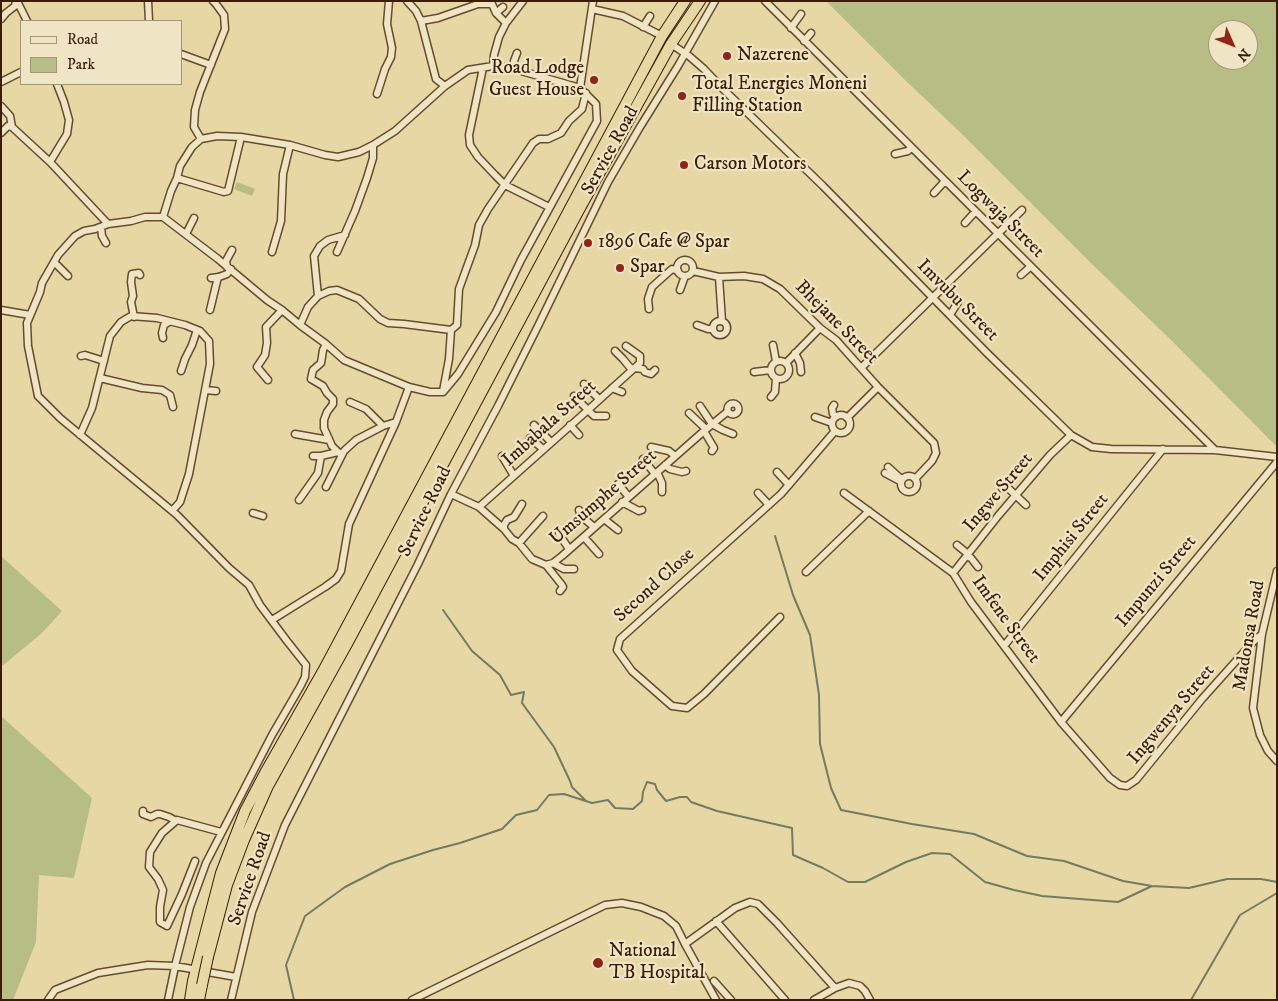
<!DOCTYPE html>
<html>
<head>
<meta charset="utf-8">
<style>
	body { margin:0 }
	#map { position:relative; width:1278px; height:1001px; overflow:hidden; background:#e6d7a5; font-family:"IM FELL DW Pica",serif }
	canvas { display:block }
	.frame { position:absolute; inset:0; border:2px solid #3b1d06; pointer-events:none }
	.legend { position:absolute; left:20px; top:20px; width:162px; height:65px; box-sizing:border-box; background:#efe5c4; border:1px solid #a79578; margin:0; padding:6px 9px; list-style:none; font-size:15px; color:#3b1d06 }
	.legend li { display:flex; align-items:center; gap:10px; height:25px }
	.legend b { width:25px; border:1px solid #a79578 }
	.north { position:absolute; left:1208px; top:20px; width:50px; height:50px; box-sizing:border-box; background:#efe5c4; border:1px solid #a79578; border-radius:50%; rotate:134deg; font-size:14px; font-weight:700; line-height:20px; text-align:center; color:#3b1d06 }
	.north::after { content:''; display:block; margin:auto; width:18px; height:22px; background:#8f2418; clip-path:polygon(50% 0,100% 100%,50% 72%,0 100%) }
</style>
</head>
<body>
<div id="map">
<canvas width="1278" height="1001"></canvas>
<div class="frame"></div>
<ul class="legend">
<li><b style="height:6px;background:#efe5c4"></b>Road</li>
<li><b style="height:14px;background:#b6be85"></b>Park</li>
</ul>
<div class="north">N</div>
</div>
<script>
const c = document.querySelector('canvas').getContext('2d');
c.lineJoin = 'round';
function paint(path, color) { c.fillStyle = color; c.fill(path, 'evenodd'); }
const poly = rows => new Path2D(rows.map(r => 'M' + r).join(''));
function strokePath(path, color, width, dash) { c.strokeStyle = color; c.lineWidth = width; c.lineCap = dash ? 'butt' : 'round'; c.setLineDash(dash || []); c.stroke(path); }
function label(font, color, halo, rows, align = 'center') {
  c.font = font + ' "IM FELL DW Pica",serif'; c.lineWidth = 4.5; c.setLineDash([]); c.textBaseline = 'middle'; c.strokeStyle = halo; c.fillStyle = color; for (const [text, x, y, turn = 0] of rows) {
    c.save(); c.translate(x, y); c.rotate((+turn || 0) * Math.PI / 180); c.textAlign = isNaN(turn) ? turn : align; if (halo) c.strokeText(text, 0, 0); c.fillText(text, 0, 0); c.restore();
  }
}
paint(poly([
	[826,1,1277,1,1277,447,1170,339,1095,267,961,133,906,81],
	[1218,30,1248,30,1248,60,1218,60],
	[237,182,255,189,252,196,234,189],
	[1,556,62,611,42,633,1,667],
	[1,716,92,798,74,878,39,875,36,942,13,1000,1,1000]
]), '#b6be85');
strokePath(poly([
	[775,536,793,595,810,635,819,695,820,744,831,788,841,810,912,824,974,834,1027,856,1064,861,1123,881,1152,886,1189,888,1227,879,1261,879,1277,882],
	[443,610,472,651,500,675,511,695,524,692,522,703,554,747,570,781,572,787,585,800],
	[294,1000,286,965,305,916,345,887,390,864,433,850,460,843,502,829,516,815,537,810,549,795,564,794,592,803,608,800,615,808,633,809,642,801,643,792,647,782,655,784,657,790,666,801,680,797,687,797,691,802,717,811,792,828,793,855,823,868,848,882,865,882,906,862,932,853,950,854,985,882,1014,890,1042,896,1118,902,1152,886],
	[1191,1000,1240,915,1277,893]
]), '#727b64', 2);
const minor = poly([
	[17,1,27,21],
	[148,1,149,21],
	[407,1,416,11,421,21,436,79,445,86],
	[765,1,1215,450],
	[592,9,623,16,662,36],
	[496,13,503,7],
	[1,19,6,13,15,6,16,1],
	[421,21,438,18,478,4,492,4,496,13,506,23],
	[643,27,650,16],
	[791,28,801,14],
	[804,41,811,33],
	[671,44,689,56,704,69,725,91,823,186,987,353,1071,435,1092,447,1111,449,1215,450,1277,457],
	[181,54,211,65],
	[493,66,494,55,499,37,506,23,523,1],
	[483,68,469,135,470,145,478,157,495,175,505,185,549,207],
	[513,69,514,61,517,53],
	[1,82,21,72],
	[580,88,593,1],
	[377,94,385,69,391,57,392,48,387,24,389,1],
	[1,106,10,116,12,127,50,162,108,224],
	[1,133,8,126,12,127],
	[201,139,194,127,195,110,200,92,225,29,224,15,216,4,213,1],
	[895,154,908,151,911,147],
	[50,162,67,134,69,120,64,102,57,84],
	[177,178,224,192,228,191,241,137],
	[934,193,945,181],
	[163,217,171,191,177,178,180,166,192,147,201,139,217,136,241,137,290,145,325,155,338,157,359,152,373,145,395,131,445,86,468,70,493,66,511,68,580,88,596,104,597,121,521,260,496,312,458,374,443,392,430,392,409,387,344,360,326,344,300,325,282,310,267,300,218,259,163,217,145,217,131,221,108,224,95,229,84,231,75,236,58,255,42,283,40,292,27,323,28,346,38,396,60,418,177,515,229,568,249,585,260,605,287,641,306,665,305,677,300,687,272,735,206,863,190,907,176,962,168,1000],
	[965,223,975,212],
	[101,227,102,236,106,243],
	[186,234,194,218],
	[272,252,281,221,283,174,290,145],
	[337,252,355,211,367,178,373,158,373,145],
	'677 268a8 8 0 1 1 16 0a8 8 0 1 1-16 0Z',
	[54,262,68,276],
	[227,267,226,261,232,250],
	[693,271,719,277,744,276,763,279,780,289,820,328,836,340,878,387,934,443,936,453,932,461,915,479],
	[1021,275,1030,267],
	[719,277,722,321],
	[211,278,219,277,227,274,231,269],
	[680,290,685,276],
	[318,296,314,256,320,246,328,240,345,235],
	[649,309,648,299,652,287,672,269,678,271],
	[1,310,30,315],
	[210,310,218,277],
	[950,315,958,302],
	[134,317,131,302,133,296,131,282,132,274,139,273,140,275],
	'713 328a7 7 0 1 1 14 0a7 7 0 1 1-14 0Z',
	[300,325,308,307,318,296,329,291,337,290,359,299,380,319,388,323,404,324,451,330],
	[697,325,708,329,713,329],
	[163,338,162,333,164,325,169,322],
	[326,344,323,350,321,363,313,370,311,379,323,386,327,393,333,399,333,404,327,412,324,420,324,428,332,446,338,452,342,455],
	[773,345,776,361],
	[615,351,623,359,632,370],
	[795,353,800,363,801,372],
	[81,356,85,355,104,361],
	'771 370a9 9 0 1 1 18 0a9 9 0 1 1-18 0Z',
	[786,363,820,328],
	[634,368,643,369,645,372,651,374,655,370],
	[861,368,1022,210],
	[181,371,185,359,192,345,197,330],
	[754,372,771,370],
	[100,378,142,388,162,390,170,395,173,407],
	[268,380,257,367,265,355,267,343,266,327,282,310],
	[584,384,599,399],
	[612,388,622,392],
	[205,390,216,391],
	[443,391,449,359,451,330,457,325,459,289,475,245,479,225,488,209,533,143,539,139,548,139,561,133,569,121,582,109,586,93],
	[574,396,594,416,606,416],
	[771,397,775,392,776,378],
	[350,402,366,409,383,426],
	'727.5 409a5.5 5.5 0 1 1 11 0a5.5 5.5 0 1 1-11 0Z',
	[834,405,832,408,833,414,836,417],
	[700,406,712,424,723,430,733,434],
	[689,413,706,429],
	'832 424a9 9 0 1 1 18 0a9 9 0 1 1-18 0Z',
	[815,417,832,423],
	[847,418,878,387],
	[534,425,551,442],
	[570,425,579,435],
	[704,431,714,448,712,451],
	[295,434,329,440],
	[80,435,92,408,110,336,121,322,131,316,157,318,185,325,200,331,209,341,210,364,189,474,180,502,172,511],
	[530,438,543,449],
	[651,447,669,451,675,456],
	[313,456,321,456,338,452],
	[502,456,514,476],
	[643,459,655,474],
	[665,465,670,469,682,472,686,471],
	[888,467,900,478,903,478],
	[657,472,662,483,662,492],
	[777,472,789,485],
	[885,473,900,481],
	'901 484a8 8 0 1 1 16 0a8 8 0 1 1-16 0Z',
	[618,484,629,497],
	[326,487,344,451,356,440,383,426,396,422],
	[1002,488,1008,488,1026,505],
	[758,493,769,505],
	[844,493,953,573,971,602,1061,722,1110,778,1120,785,1127,786,1136,780,1202,699,1253,642,1262,634],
	[451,494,479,507,504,529,512,539,519,543,532,559,546,565,553,563,562,556,704,431,727,412],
	[299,500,318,473,321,456],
	[622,502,639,511,642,510],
	[479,507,588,410,640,363,640,356,626,346],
	[579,510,581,516,594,527],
	[253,513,263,516],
	[604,519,618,530],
	[504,529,504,525,507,520,514,517,519,509,522,504],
	[559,534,569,549],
	[584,537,599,554],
	[519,543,543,516],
	[957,545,968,554],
	[967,556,971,558,978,567],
	[553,563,564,569,574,569],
	[546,565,562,585,563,587,560,591],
	[1277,571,1262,634,1253,708,1260,735,1268,751,1277,761],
	[806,572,869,511],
	[953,573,998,516,1050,455,1071,435],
	[780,617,704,694,687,708,672,706,632,671,617,650,620,639,781,494,835,431],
	[272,620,325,587,336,579,341,571,349,524,396,422,409,387],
	[1004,646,1163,449],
	[1061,722,1277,462],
	[143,811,143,814,151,817,157,814,160,814,169,817,176,821],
	[195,861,182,894,167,926,160,922,160,907,163,890,158,879,149,867,150,852,162,833,177,820,221,832],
	[716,921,785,1000],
	[685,944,735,908,750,902,758,904,777,923,835,988],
	[202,971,236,977],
	[714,981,731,1000],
	[48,1000,55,990,98,973,148,965,175,966,192,969],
	[231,1000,252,912,285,825,418,564,451,494,498,406,539,324,608,182,640,127,678,66,715,1],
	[412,1000,605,905,622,903,641,907,664,916,676,926,685,944,716,1000],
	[814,1000,835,988,849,983,860,986,865,991,870,1000]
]);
const highway = poly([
	[208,957,227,885,244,840,268,786,348,642,579,210,671,44,700,1],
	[190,1000,193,981,221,873,245,811,265,773,323,671,662,36,685,1],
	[199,1000,202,985]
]);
strokePath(minor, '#664c2e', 9);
strokePath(highway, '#3b1d06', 12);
strokePath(minor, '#efe5c4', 6);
strokePath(highway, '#e6d7a5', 10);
const highwayBridge = poly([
	[202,985,208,957]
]);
strokePath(highwayBridge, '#3b1d06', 12, []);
strokePath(highwayBridge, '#e6d7a5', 10);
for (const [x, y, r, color] of [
	[727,56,5,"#8f2418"],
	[594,80,5,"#8f2418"],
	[682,96,5,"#8f2418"],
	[684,165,5,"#8f2418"],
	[588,243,5,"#8f2418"],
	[620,268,5,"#8f2418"],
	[598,963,6,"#8f2418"]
]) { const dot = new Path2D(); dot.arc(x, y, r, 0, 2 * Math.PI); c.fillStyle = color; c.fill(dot); strokePath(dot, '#efe5c4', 2); }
label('19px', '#3b1d06', '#efe5c4', [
	["Nazerene",737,56],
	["Road Lodge",584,69,"right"],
	["Guest House",584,91,"right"],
	["Total Energies Moneni",692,85],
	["Filling Station",692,107],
	["Carson Motors",694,165],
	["1896 Cafe @ Spar",598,243],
	["Spar",630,268],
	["National",609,952],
	["TB Hospital",609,974]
], 'left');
label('19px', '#3b1d06', '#efe5c4', [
	["Service Road",611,151,-61],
	["Logwaja Street",1000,215,45],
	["Imvubu Street",957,301,45],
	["Bhejane Street",836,323,45],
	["Imbabala Street",550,424,-42],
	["Ingwe Street",999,493,-50],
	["Umsumphe Street",604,498,-41],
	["Service Road",426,512,-64],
	["Imphisi Street",1072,538,-51],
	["Impunzi Street",1157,582,-50],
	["Second Close",655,586,-42],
	["Imfene Street",1005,620,54],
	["Madonsa Road",1250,636,-80],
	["Ingwenya Street",1172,715,-50],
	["Service Road",251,879,-71]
]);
</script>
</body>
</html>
